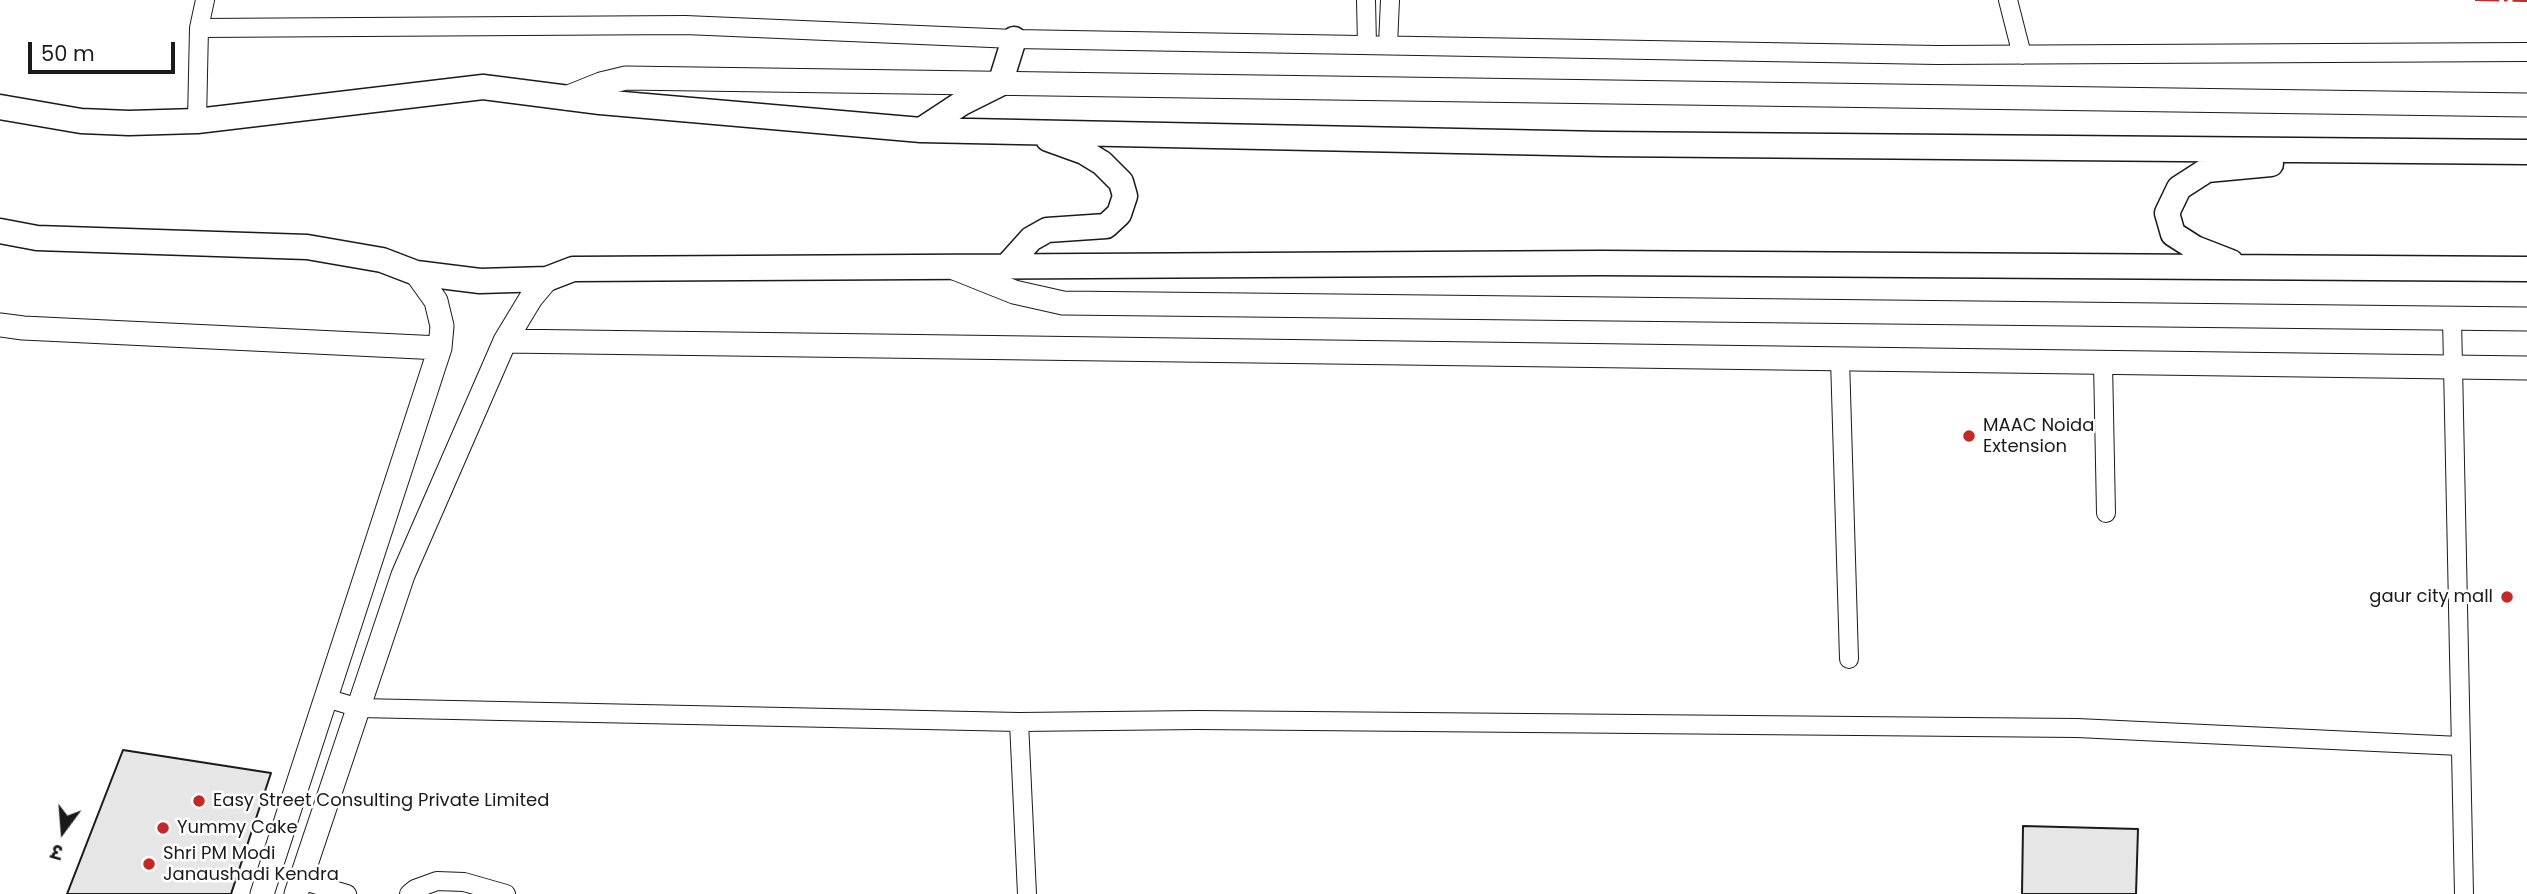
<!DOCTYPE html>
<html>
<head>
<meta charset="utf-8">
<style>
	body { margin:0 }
	#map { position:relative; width:2527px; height:894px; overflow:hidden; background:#fff; font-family:Poppins,"Noto Sans Devanagari",sans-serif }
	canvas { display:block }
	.north { position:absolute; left:28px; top:796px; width:70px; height:70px; -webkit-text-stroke:5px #fff; paint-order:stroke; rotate:196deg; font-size:19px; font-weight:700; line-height:28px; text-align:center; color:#1a1a1a }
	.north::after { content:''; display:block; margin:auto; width:24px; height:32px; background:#1a1a1a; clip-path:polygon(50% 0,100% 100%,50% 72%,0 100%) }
	.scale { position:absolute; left:28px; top:42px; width:147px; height:32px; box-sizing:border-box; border:4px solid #1a1a1a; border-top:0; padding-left:9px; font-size:21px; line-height:24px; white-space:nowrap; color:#1a1a1a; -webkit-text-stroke:5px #fff; paint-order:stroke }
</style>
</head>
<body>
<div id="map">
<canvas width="2527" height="894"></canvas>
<div class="north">उ</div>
<div class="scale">50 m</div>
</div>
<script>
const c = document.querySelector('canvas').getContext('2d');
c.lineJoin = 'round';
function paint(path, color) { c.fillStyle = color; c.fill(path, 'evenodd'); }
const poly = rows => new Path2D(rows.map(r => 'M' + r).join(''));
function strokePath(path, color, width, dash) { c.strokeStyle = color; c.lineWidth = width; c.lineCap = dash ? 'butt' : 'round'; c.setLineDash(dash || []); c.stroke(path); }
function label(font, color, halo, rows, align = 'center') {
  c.font = font + ' Poppins,sans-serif'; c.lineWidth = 5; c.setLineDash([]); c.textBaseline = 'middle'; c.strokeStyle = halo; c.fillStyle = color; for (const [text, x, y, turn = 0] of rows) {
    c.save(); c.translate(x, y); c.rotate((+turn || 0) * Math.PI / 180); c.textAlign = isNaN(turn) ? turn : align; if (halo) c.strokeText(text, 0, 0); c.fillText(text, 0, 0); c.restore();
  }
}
const building = poly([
	[123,750,271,773,231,894,67,894,123,750],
	[2023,826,2138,829,2136,894,2022,894,2023,826]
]);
paint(building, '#e6e6e6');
strokePath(building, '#1a1a1a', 2);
const minor = poly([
	[1366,0,1367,45],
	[2008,0,2022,55],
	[199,28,685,25,1014,39,1937,55,2527,52],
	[1388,45,1390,0],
	[197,121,199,28,205,0],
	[2452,318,2464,894],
	[1840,359,1849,659],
	[2103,363,2106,513],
	[326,698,359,708,1019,722,1198,720,2077,728,2460,746],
	[1019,722,1027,894],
	[301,880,347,894],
	[409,894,415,889,437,881,464,882,506,894]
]);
const tertiary = poly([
	[566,98,601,84,626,78,2527,105],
	[954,268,1014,292,1063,303,2527,319],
	[0,325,23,328,440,348],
	[505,341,2527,368],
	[262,894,440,348,442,326,436,301,416,273],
	[296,894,403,575,505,341,531,298,547,279]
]);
const secondary = poly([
	[0,107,81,121,129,123,197,121,483,87,600,102,921,130,1604,144,2527,152],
	[921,130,962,103,1000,84,1014,39],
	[0,231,37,238,307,247,382,260,416,273,480,281,547,279,573,269,1601,263,2527,269],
	[2231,262,2195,248,2173,234,2167,213,2179,188,2207,170,2271,164],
	[1005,268,1031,239,1047,230,1106,226,1119,214,1125,196,1121,182,1102,163,1084,152,1048,139]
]);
strokePath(minor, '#1a1a1a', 20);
strokePath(tertiary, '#1a1a1a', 25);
strokePath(secondary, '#1a1a1a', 27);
strokePath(minor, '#fff', 18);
strokePath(tertiary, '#fff', 23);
strokePath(secondary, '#fff', 24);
strokePath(poly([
	[2475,0,2527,1]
]), '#c62828', 2, [24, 5, 3.5, 5]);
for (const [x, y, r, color] of [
	[1969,436,7,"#c62828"],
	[2507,597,7,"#c62828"],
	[199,801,7,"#c62828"],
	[163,828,7,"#c62828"],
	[149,864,7,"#c62828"]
]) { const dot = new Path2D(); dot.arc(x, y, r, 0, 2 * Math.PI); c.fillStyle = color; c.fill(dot); strokePath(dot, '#fff', 2.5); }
label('18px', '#1a1a1a', '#fff', [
	["MAAC Noida",1983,426],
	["Extension",1983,447],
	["gaur city mall",2493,597,"right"],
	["Easy Street Consulting Private Limited",213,801],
	["Yummy Cake",177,828],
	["Shri PM Modi",163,854],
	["Janaushadi Kendra",163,875]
], 'left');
</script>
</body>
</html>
